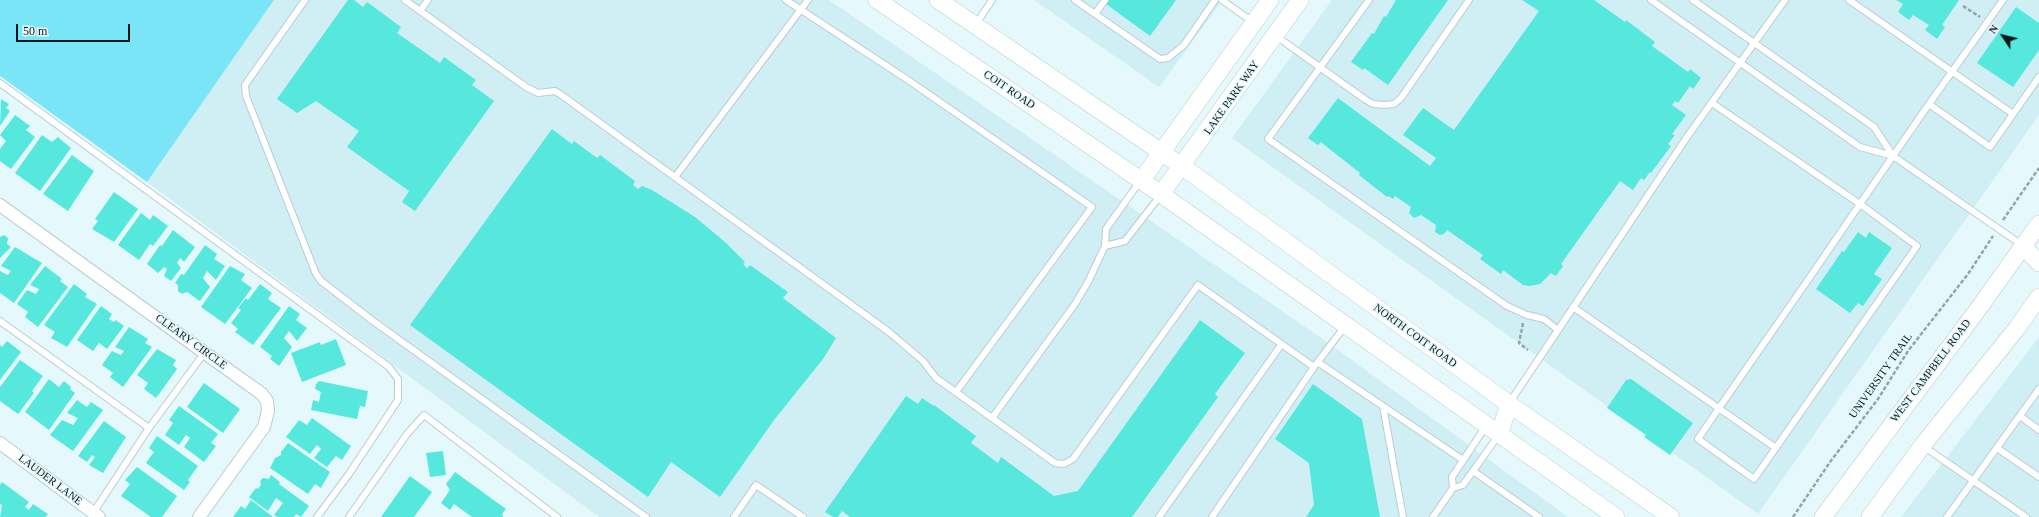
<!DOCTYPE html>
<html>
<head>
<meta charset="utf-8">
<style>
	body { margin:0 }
	#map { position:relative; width:2039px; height:517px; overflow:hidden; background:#e5f9fd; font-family:Georgia,serif }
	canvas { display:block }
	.north { position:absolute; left:1983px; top:16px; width:40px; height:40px; -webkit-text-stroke:3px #e5f9fd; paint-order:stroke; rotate:305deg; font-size:11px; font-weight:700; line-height:16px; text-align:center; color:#111819 }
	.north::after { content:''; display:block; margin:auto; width:14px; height:18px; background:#111819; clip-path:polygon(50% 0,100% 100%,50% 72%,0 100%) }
	.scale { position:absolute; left:16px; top:24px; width:114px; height:18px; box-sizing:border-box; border:2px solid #111819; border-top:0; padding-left:5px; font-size:12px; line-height:14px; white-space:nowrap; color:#111819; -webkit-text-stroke:3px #e5f9fd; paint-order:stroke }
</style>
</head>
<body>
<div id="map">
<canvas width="2039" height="517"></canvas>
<div class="north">N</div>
<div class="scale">50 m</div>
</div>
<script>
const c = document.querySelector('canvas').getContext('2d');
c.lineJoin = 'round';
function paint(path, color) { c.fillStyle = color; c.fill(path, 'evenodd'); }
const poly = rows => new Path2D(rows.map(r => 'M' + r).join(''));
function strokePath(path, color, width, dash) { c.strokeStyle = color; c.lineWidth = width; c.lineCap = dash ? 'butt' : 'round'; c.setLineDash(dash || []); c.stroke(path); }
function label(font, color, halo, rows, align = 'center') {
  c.font = font + ' Georgia,serif'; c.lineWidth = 3; c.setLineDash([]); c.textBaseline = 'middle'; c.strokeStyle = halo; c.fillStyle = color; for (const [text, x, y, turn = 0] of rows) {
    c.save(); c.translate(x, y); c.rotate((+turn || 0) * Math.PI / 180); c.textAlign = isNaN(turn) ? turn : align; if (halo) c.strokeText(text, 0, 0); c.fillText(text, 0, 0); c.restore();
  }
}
paint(poly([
	[274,0,829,0,1320,337,1568,517,599,517,147,182],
	[1034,0,1223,0,1159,87],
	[1332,0,2039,0,2039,115,1758,514,1232,138],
	[2039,337,2039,517,1901,517]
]), '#d0eff4');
paint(poly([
	[0,0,274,0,147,182,0,76]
]), '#79e5f6');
paint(poly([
	[348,0,354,0,363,7,367,2,401,27,397,33,440,63,444,57,476,80,472,85,494,101,415,211,402,202,409,191,347,147,359,131,316,101,297,113,277,99],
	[1109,0,1176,0,1150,36,1106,4],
	[1396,0,1448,0,1388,85,1364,68,1363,70,1351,62,1372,33,1374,34,1384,16,1386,17],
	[1522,0,1594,0,1625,22,1626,20,1655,42,1652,46,1688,72,1690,69,1701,78,1693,89,1690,86,1678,103,1675,101,1672,105,1686,115,1672,134,1675,135,1668,144,1671,146,1651,173,1650,172,1644,180,1641,178,1633,190,1620,181,1561,264,1563,266,1556,276,1551,273,1540,284,1529,286,1523,285,1503,270,1501,274,1480,259,1483,255,1447,230,1444,234,1440,235,1435,232,1436,225,1421,215,1414,218,1409,213,1411,207,1395,196,1393,199,1388,196,1387,197,1359,175,1360,173,1327,147,1321,142,1318,145,1308,138,1338,98,1430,166,1436,158,1403,135,1423,108,1454,130,1539,11],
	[1896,0,1959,0,1942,25,1945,27,1937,39,1925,30,1929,25,1913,15,1909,20,1898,12,1903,4],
	[2016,7,2039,23,2039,50,2013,87,1977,63],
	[1,99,9,104,6,108,10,111,0,126],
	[15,115,30,126,26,130,35,137,11,169,0,161,0,149,6,141,0,135],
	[552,129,572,144,574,141,597,158,600,155,635,181,633,185,638,189,642,186,652,190,695,217,725,242,745,262,743,264,747,268,750,265,788,292,783,298,836,338,823,359,774,420,720,497,671,462,648,497,410,325],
	[42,135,52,142,58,137,71,148,40,191,15,173],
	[72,155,94,171,68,211,43,194],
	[114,192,138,209,114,242,92,229,98,221,95,219],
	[141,213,150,220,153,215,168,226,153,246,150,244,139,260,118,245],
	[173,230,195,247,184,262,180,258,177,263,181,268,171,281,164,276,167,269,164,267,158,273,147,264,160,245,162,246],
	[1858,232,1866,238,1869,232,1892,248,1874,274,1882,279,1863,306,1858,303,1850,313,1816,289,1842,251,1844,252],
	[4,235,8,238,7,244,11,247,0,258,0,237],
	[205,245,217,254,214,259,225,266,216,280,207,271,203,278,210,287,200,301,187,292,182,294,178,291,178,285,175,283,181,274,184,275],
	[15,247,42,263,14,303,0,293,0,271,8,275,11,271,1,266],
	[45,266,62,279,60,281,68,287,38,327,25,317,28,312,17,304,27,290,36,294,39,289,30,285],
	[230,266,245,274,241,280,252,288,225,324,201,307],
	[74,284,87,294,85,297,97,304,67,347,51,338,55,332,44,325],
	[260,284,272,293,268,299,281,308,253,345,235,332,238,329,231,323,241,310,238,308,246,298,248,300],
	[101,306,112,314,109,319,114,322,116,320,124,326,107,349,99,343,93,351,77,340],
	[289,306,300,314,296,320,307,328,297,341,289,331,284,338,292,347,279,366,270,359,272,356,260,347],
	[1200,320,1245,353,1215,394,1218,397,1132,517,850,517,842,511,838,517,833,517,825,512,906,396,918,404,922,398,934,406,934,405,976,436,971,443,998,463,1001,457,1054,496,1078,491],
	[129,327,148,339,145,343,152,347,123,387,110,377,113,373,102,365,112,351,121,355,124,351,115,347],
	[336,339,346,365,302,382,291,353,320,342,321,345],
	[7,341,21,352,0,380,0,345,2,347],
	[157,349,176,360,173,365,177,369,156,398,144,389,148,383,137,375],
	[20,360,43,376,32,391,34,393,18,414,0,401,0,387],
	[49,379,59,387,64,381,71,387,70,389,75,393,49,430,25,412],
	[1631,379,1693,423,1670,455,1644,437,1646,435,1607,408,1626,380],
	[319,381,368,391,365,407,360,406,357,419,311,410,313,400,319,402,321,392,315,389,316,384],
	[204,383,240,409,223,433,187,407],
	[1313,384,1362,419,1380,517,1306,517,1314,505,1309,463,1275,439],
	[77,400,87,407,91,402,103,410,73,451,50,435,62,420,73,425,78,418,67,413],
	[179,406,218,434,211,443,216,446,204,462,184,447,190,438,186,435,179,445,165,435,173,423,169,420],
	[312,418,351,446,342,460,336,456,327,467,314,458,321,449,317,445,310,454,286,437,299,420,307,425],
	[104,421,126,437,103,473,89,465,95,457,92,455,87,462,78,456],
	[157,436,198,466,188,480,190,482,184,490,146,463,154,452,149,448],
	[288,443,330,472,321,488,315,484,308,494,270,468,275,458,281,455,281,452],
	[443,451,446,475,430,477,426,453],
	[137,467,177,496,162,517,151,517,121,496,130,484,125,480],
	[455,472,506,509,502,514,503,517,472,517,454,504,450,510,441,503,450,490,446,484],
	[271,475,280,482,279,484,309,506,301,517,296,514,294,517,277,517,274,515,283,503,276,498,268,511,249,497,256,488,258,489,261,485,260,481,263,478,269,479],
	[410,476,432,492,414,517,381,517],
	[2,482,29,502,25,507,29,510,33,504,48,514,46,517,0,517,2,505,0,504,0,485],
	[251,500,273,517,233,517,241,506,245,509]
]), '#56e7dd');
const lane = poly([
	[305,0,245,85,246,96,316,274,321,281,373,321,646,517],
	[405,0,526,87,538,93,555,91,560,94,889,332,923,361,936,378,1055,463,1064,464,1073,459,1198,285,1314,367],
	[786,0,908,80,1092,207,956,392],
	[1075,0,1160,59,1168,58,1184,45,1215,0],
	[1222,0,1253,22],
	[1369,0,1268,139,1507,306,1527,315,1544,319,1558,330],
	[1651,0,1860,147,1893,156,2022,245],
	[1693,0,1874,127,1893,156],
	[1849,0,2013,114],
	[420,11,428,0],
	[1095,14,1105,0],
	[976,24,992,0],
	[1276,36,1366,100,1373,104,1384,105,1394,104,1401,98,1469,0],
	[0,83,389,367,398,379,398,400,349,474,317,517],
	[1712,103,1860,204,1917,246,1754,479,1698,439,1719,408,1810,277,1860,204,1893,156,1929,104,2003,0],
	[1929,104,1990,147,2039,77],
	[675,177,808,0],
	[1105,246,1125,241,1160,196],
	[1573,307,1776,448],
	[0,321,149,428],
	[1319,363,1463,460],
	[1510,402,1687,137,1785,0],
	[1383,406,1403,517],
	[2020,416,2039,430],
	[992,418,1075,304,1088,282,1105,246,1106,229,1140,181],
	[1486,426,1452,477,1453,488,1463,485,1498,436],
	[1923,446,2026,517],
	[1997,448,2039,477],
	[1473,471,1539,517],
	[93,513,149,428,205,352],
	[349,517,407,434,424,415,557,517],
	[734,517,756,485,803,517],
	[1159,517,1281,345],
	[1212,517,1314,367,1345,326],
	[1433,517,1453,488],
	[1947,517,2039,389]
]);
const street = poly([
	[0,205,241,379,262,394,267,401,268,411,264,427,199,517],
	[0,443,99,517]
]);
const secondary = poly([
	[877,0,1161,194,1616,517],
	[938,0,1183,167,1509,404,1671,517],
	[1141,181,1270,0],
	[1161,194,1300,0],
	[2023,246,2039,263],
	[1499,435,1509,404],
	[1823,517,1976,312,2039,224],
	[1870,517,1922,446,2017,328,2039,297]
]);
strokePath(lane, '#b9cdd0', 8);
strokePath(street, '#b9cdd0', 14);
strokePath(secondary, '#b9cdd0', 18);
strokePath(poly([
	[1963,6,1980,17],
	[2003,220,2039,168],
	[1523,323,1519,343,1528,350],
	[1793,517,1830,462,1878,399,1908,351,1968,274,1993,236]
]), '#95a5a7', 2.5, [4, 2]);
strokePath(lane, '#fff', 6);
strokePath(street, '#fff', 12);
strokePath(secondary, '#fff', 17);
label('11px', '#111819', '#e5f9fd', [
	["COIT ROAD",1009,90,34],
	["LAKE PARK WAY",1232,98,-55],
	["NORTH COIT ROAD",1415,336,36],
	["CLEARY CIRCLE",191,342,36],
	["WEST CAMPBELL ROAD",1931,371,-53],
	["UNIVERSITY TRAIL",1881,376,-55],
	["LAUDER LANE",50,480,37]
]);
</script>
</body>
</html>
